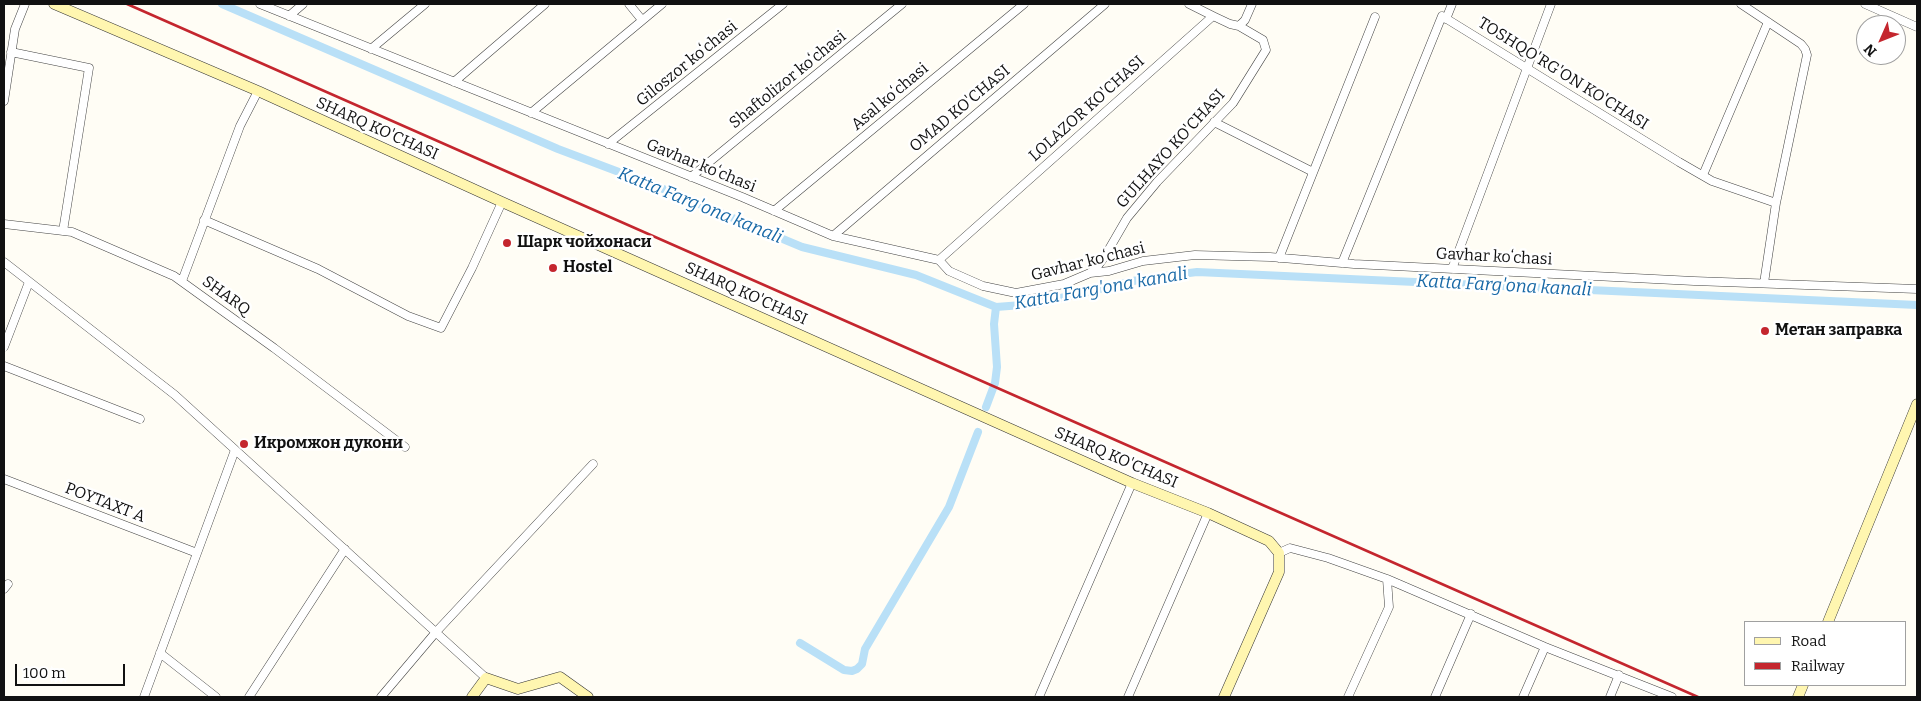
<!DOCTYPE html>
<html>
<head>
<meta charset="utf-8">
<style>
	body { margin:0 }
	#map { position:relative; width:1921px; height:701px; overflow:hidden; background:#fffdf5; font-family:Bitter,serif }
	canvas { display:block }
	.frame { position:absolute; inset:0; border:5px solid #111; pointer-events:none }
	.legend { position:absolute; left:1744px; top:621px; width:162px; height:65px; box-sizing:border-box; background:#fff; border:1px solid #a0a0a0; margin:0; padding:6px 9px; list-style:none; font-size:15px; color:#111 }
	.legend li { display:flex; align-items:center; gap:10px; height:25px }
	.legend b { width:25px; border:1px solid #a0a0a0 }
	.north { position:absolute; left:1856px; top:15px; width:50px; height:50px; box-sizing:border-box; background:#fff; border:1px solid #a0a0a0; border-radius:50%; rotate:226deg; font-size:14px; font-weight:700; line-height:20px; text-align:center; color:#111 }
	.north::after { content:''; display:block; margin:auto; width:18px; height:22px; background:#c4262e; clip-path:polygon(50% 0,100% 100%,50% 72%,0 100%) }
	.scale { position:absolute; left:15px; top:664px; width:110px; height:22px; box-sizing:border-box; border:2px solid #111; border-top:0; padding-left:6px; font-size:15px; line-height:18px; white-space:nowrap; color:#111; -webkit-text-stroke:4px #fff; paint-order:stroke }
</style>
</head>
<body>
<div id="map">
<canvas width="1921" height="701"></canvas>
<div class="frame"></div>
<ul class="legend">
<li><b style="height:6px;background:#fff6b0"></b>Road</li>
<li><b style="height:6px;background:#c4262e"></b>Railway</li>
</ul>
<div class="north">N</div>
<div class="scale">100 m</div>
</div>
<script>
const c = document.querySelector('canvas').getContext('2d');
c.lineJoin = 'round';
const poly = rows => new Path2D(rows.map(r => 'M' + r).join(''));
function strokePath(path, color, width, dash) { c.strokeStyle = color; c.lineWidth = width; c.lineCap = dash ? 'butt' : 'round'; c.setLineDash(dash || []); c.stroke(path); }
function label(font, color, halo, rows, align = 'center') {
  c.font = font + ' Bitter,serif'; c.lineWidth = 5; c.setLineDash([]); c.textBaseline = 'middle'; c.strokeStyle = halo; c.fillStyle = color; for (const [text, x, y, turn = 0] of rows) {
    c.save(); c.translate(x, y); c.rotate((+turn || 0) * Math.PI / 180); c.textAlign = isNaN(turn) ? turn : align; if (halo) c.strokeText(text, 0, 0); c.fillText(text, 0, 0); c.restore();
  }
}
strokePath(poly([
	[222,4,558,149,656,186,802,247,916,275,996,307,1035,304,1142,279,1197,272,1917,305],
	[986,407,995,383,997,367,994,324,996,307],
	[800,643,844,670,852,671,857,669,862,664,865,649,949,507,978,432]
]), '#b9e0f7', 8);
const street = poly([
	[260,4,742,197,833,236,939,260,949,271,983,286,1016,293,1064,284,1090,273,1109,271,1143,261,1195,255,1270,257,1354,264,1694,281,1917,289],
	[629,4,642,20],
	[1189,4,1213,16],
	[1741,4,1801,44,1805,49,1807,55,1776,203,1764,283],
	[1865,4,1917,27],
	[289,16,303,4],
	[1446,19,1452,4],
	[371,49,425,4],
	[11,52,89,68,63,231],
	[454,82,545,4],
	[4,101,15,29,25,4],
	[531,113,662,4],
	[1214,122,1313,172],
	[608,144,783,4],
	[1703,175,1768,22],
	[691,177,902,4],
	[774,211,1024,4],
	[204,220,318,269,408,316,441,328,472,268,502,202],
	[4,224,72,232,174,276,274,348,405,447],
	[833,236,1105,4],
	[1279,258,1375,17],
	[939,260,1213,16,1230,24,1239,26,1245,20,1252,4],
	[4,262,175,395,486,678],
	[1342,263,1442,16,1679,162,1712,181,1776,203],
	[1452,269,1551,4],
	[1091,272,1094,271,1105,256,1127,218,1157,182,1233,103,1266,50,1263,40,1239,26],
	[182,281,240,126,258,91],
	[4,347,29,282],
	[4,366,140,419],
	[4,479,197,553],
	[1279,553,1290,548,1328,558,1387,579,1545,647,1672,697],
	[4,589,8,584],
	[160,653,216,697],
	[144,697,235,450],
	[249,697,345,549],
	[381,697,436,632,593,464],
	[1039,697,1132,483],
	[1128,697,1208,513],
	[1348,697,1389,607,1387,579],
	[1435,697,1471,614],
	[1523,697,1545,647],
	[1610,697,1619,675]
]);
const secondary = poly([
	[54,4,258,91,502,202,1132,483,1208,513,1269,541,1279,553,1279,572,1224,697],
	[1828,622,1917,404],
	[472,697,486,678,518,689,560,677,588,697],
	[1798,697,1803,685]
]);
strokePath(street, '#444', 9);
strokePath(secondary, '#333', 11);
strokePath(street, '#fff', 8);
strokePath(secondary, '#fff6b0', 10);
strokePath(poly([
	[127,4,1698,697]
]), '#c4262e', 2.5);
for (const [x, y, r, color] of [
	[507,243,5,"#c4262e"],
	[553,268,5,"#c4262e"],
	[1765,331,5,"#c4262e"],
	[244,444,5,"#c4262e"]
]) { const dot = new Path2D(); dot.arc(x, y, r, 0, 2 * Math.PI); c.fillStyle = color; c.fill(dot); strokePath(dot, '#fff', 2); }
label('16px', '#111', '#fff', [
	["Giloszor koʻchasi",687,64,-39],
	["TOSHQO'RG'ON KO'CHASI",1563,74,32],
	["Shaftolizor koʻchasi",788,80,-39],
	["Asal koʻchasi",890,97,-40],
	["OMAD KO'CHASI",960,109,-40],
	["LOLAZOR KO'CHASI",1087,109,-42],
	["SHARQ KO'CHASI",377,129,24],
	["GULHAYO KO'CHASI",1171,149,-48],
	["Gavhar koʻchasi",701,166,22],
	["Gavhar koʻchasi",1494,257,3],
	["Gavhar koʻchasi",1088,262,-14],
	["SHARQ KO'CHASI",746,294,24],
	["SHARQ",226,296,36],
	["SHARQ KO'CHASI",1116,458,23],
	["POYTAXT A",105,503,21]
]);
label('bold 16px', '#111', '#fff', [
	["Шарк чойхонаси",517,243],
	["Hostel",563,268],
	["Метан заправка",1775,331],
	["Икромжон дукони",254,444]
], 'left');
label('italic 18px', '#1768a6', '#fff', [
	["Katta Farg'ona kanali",700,206,22],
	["Katta Farg'ona kanali",1504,286,3],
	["Katta Farg'ona kanali",1101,289,-10]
]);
</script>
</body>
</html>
